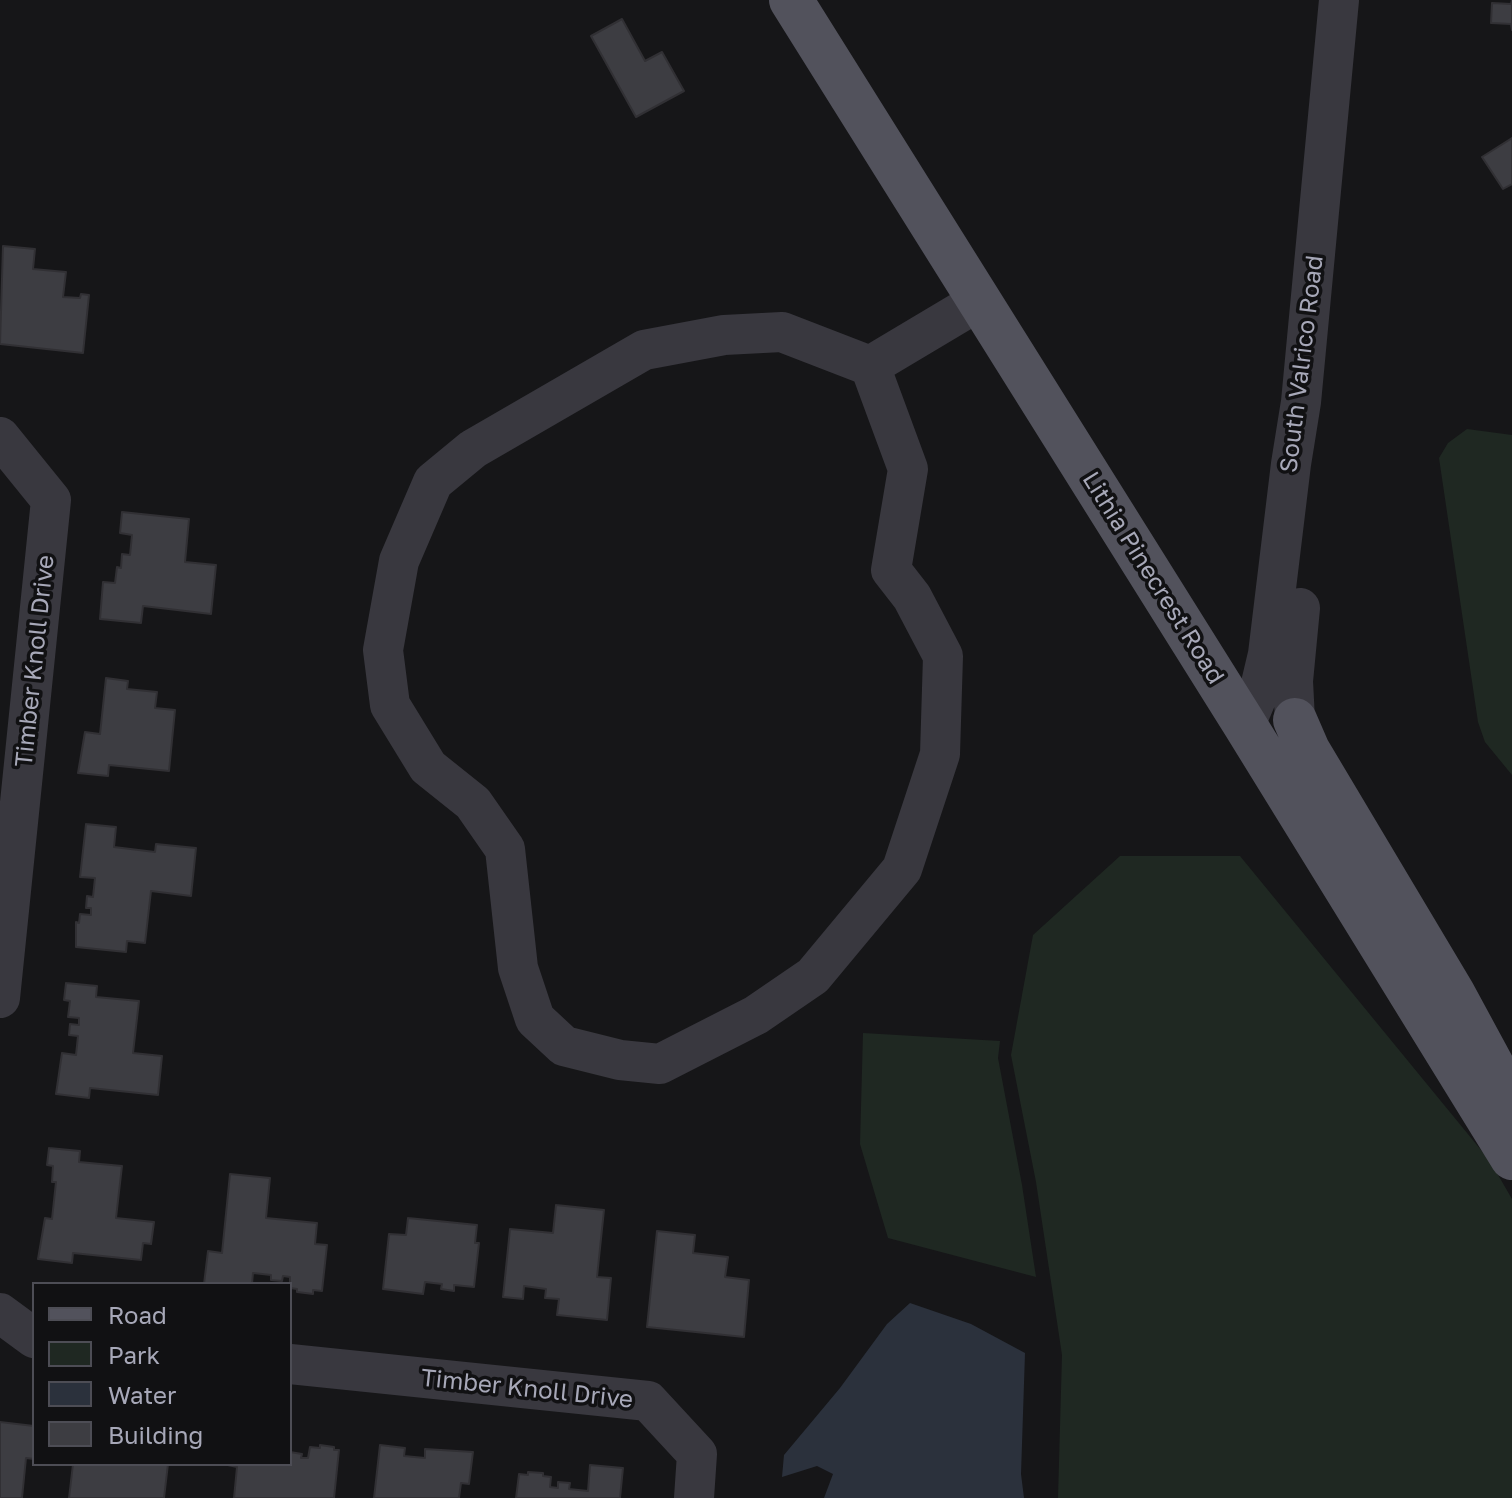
<!DOCTYPE html>
<html>
<head>
<meta charset="utf-8">
<style>
	body { margin:0 }
	#map { position:relative; width:1512px; height:1498px; overflow:hidden; background:#161618; font-family:"Golos Text",sans-serif }
	canvas { display:block }
	.legend { position:absolute; left:32px; top:1282px; width:260px; height:184px; box-sizing:border-box; background:#111113; border:2px solid #4d4d55; margin:0; padding:10px 14px; list-style:none; font-size:24px; color:#a7a8b8 }
	.legend li { display:flex; align-items:center; gap:16px; height:40px }
	.legend b { width:40px; border:2px solid #4d4d55 }
</style>
</head>
<body>
<div id="map">
<canvas width="1512" height="1498"></canvas>
<ul class="legend">
<li><b style="height:10px;background:#52525c"></b>Road</li>
<li><b style="height:22px;background:#1f2822"></b>Park</li>
<li><b style="height:22px;background:#2b313c"></b>Water</li>
<li><b style="height:22px;background:#3d3d42"></b>Building</li>
</ul>
</div>
<script>
const c = document.querySelector('canvas').getContext('2d');
c.lineJoin = 'round';
function paint(path, color) { c.fillStyle = color; c.fill(path, 'evenodd'); }
const poly = rows => new Path2D(rows.map(r => 'M' + r).join(''));
function strokePath(path, color, width, dash) { c.strokeStyle = color; c.lineWidth = width; c.lineCap = dash ? 'butt' : 'round'; c.setLineDash(dash || []); c.stroke(path); }
function label(font, color, halo, rows, align = 'center') {
  c.font = font + ' "Golos Text",sans-serif'; c.lineWidth = 7; c.setLineDash([]); c.textBaseline = 'middle'; c.strokeStyle = halo; c.fillStyle = color; for (const [text, x, y, turn = 0] of rows) {
    c.save(); c.translate(x, y); c.rotate((+turn || 0) * Math.PI / 180); c.textAlign = isNaN(turn) ? turn : align; if (halo) c.strokeText(text, 0, 0); c.fillText(text, 0, 0); c.restore();
  }
}
paint(poly([
	[1467,429,1512,435,1512,775,1485,742,1478,722,1439,458,1448,443],
	[1120,856,1240,856,1490,1161,1512,1199,1512,1498,1058,1498,1062,1355,1036,1182,1011,1055,1033,935],
	[863,1033,1000,1041,998,1058,1022,1185,1036,1277,888,1238,860,1144]
]), '#1f2822');
paint(poly([
	[910,1303,971,1324,1025,1353,1021,1474,1024,1498,824,1498,833,1474,817,1466,782,1477,784,1455,840,1388,887,1324]
]), '#2b313c');
const building = poly([
	[1512,0,1512,30,1511,24,1491,23,1492,3,1511,4,1512,0],
	[622,19,645,61,662,52,684,91,636,117,591,36,622,19],
	[1512,138,1512,184,1503,189,1482,157,1512,138],
	[3,246,35,249,33,269,66,272,63,297,80,298,81,294,89,295,83,353,0,344,3,246],
	[122,512,189,519,185,562,216,565,211,614,143,606,141,623,100,619,103,582,115,583,117,567,121,568,122,554,130,555,132,535,120,533,122,512],
	[106,678,128,681,127,689,157,692,155,708,175,710,169,771,109,765,108,776,78,773,85,732,100,734,106,678],
	[86,824,116,827,114,847,155,852,156,844,196,848,191,896,151,891,145,943,127,941,126,952,76,947,76,922,79,923,80,914,91,915,91,908,86,908,87,896,93,897,95,878,80,877,86,824],
	[66,983,97,986,96,997,139,1001,133,1053,162,1056,158,1095,90,1088,89,1098,56,1094,62,1053,76,1055,78,1036,69,1035,70,1024,79,1025,79,1018,68,1017,70,1001,64,1000,66,983],
	[49,1148,80,1151,79,1162,122,1166,116,1218,154,1222,151,1244,143,1243,141,1260,73,1253,72,1263,38,1259,45,1218,52,1219,56,1182,52,1182,53,1166,47,1165,49,1148],
	[230,1174,270,1178,266,1218,317,1223,315,1244,327,1245,322,1291,313,1290,313,1294,297,1292,297,1289,290,1288,290,1277,283,1276,282,1281,271,1280,271,1275,253,1273,252,1284,204,1284,208,1251,222,1253,230,1174],
	[556,1205,604,1210,597,1277,611,1278,607,1320,557,1315,559,1299,545,1298,546,1289,524,1286,523,1299,503,1297,510,1229,553,1233,556,1205],
	[408,1218,477,1225,475,1243,479,1243,474,1287,454,1285,454,1291,441,1289,442,1284,425,1282,423,1294,383,1289,389,1234,406,1235,408,1218],
	[657,1231,695,1235,693,1253,728,1257,725,1277,749,1280,744,1337,647,1327,657,1231],
	[0,1422,34,1426,34,1459,26,1458,22,1498,0,1498,0,1422],
	[320,1445,334,1447,334,1450,339,1450,334,1498,234,1498,237,1467,223,1464,290,1464,290,1452,302,1454,301,1458,308,1458,310,1447,320,1448,320,1445],
	[380,1445,405,1448,404,1456,425,1458,425,1449,473,1452,469,1484,461,1483,459,1498,374,1498,380,1445],
	[73,1464,168,1464,164,1498,69,1498,73,1464],
	[590,1465,623,1468,620,1498,516,1498,519,1474,528,1475,528,1472,543,1473,543,1476,551,1477,550,1487,558,1488,558,1482,570,1483,569,1489,588,1491,590,1465]
]);
paint(building, '#3d3d42');
strokePath(building, '#313034', 2);
strokePath(poly([
	[870,366,908,469,891,570,912,597,943,656,940,754,902,869,813,976,756,1015,660,1064,620,1060,564,1046,535,1019,518,968,505,849,473,803,428,767,390,705,383,650,399,561,433,482,473,449,644,350,724,335,782,332,870,366,979,301],
	[0,437,51,500,0,998],
	[1295,720,1293,681,1300,608],
	[1245,725,1259,692,1268,654,1291,464,1301,402,1339,0],
	[0,1313,34,1338],
	[290,1364,648,1401,697,1454,694,1498]
]), '#39383f', 40);
strokePath(poly([
	[791,0,1245,725,1512,1158],
	[1295,720,1308,750,1453,993,1512,1102]
]), '#52525c', 44);
label('24px', '#a7a8b8', '#111113', [
	["South Valrico Road",1302,364,-83],
	["Lithia Pinecrest Road",1153,578,58],
	["Timber Knoll Drive",35,661,-84],
	["Timber Knoll Drive",527,1389,6]
]);
</script>
</body>
</html>
